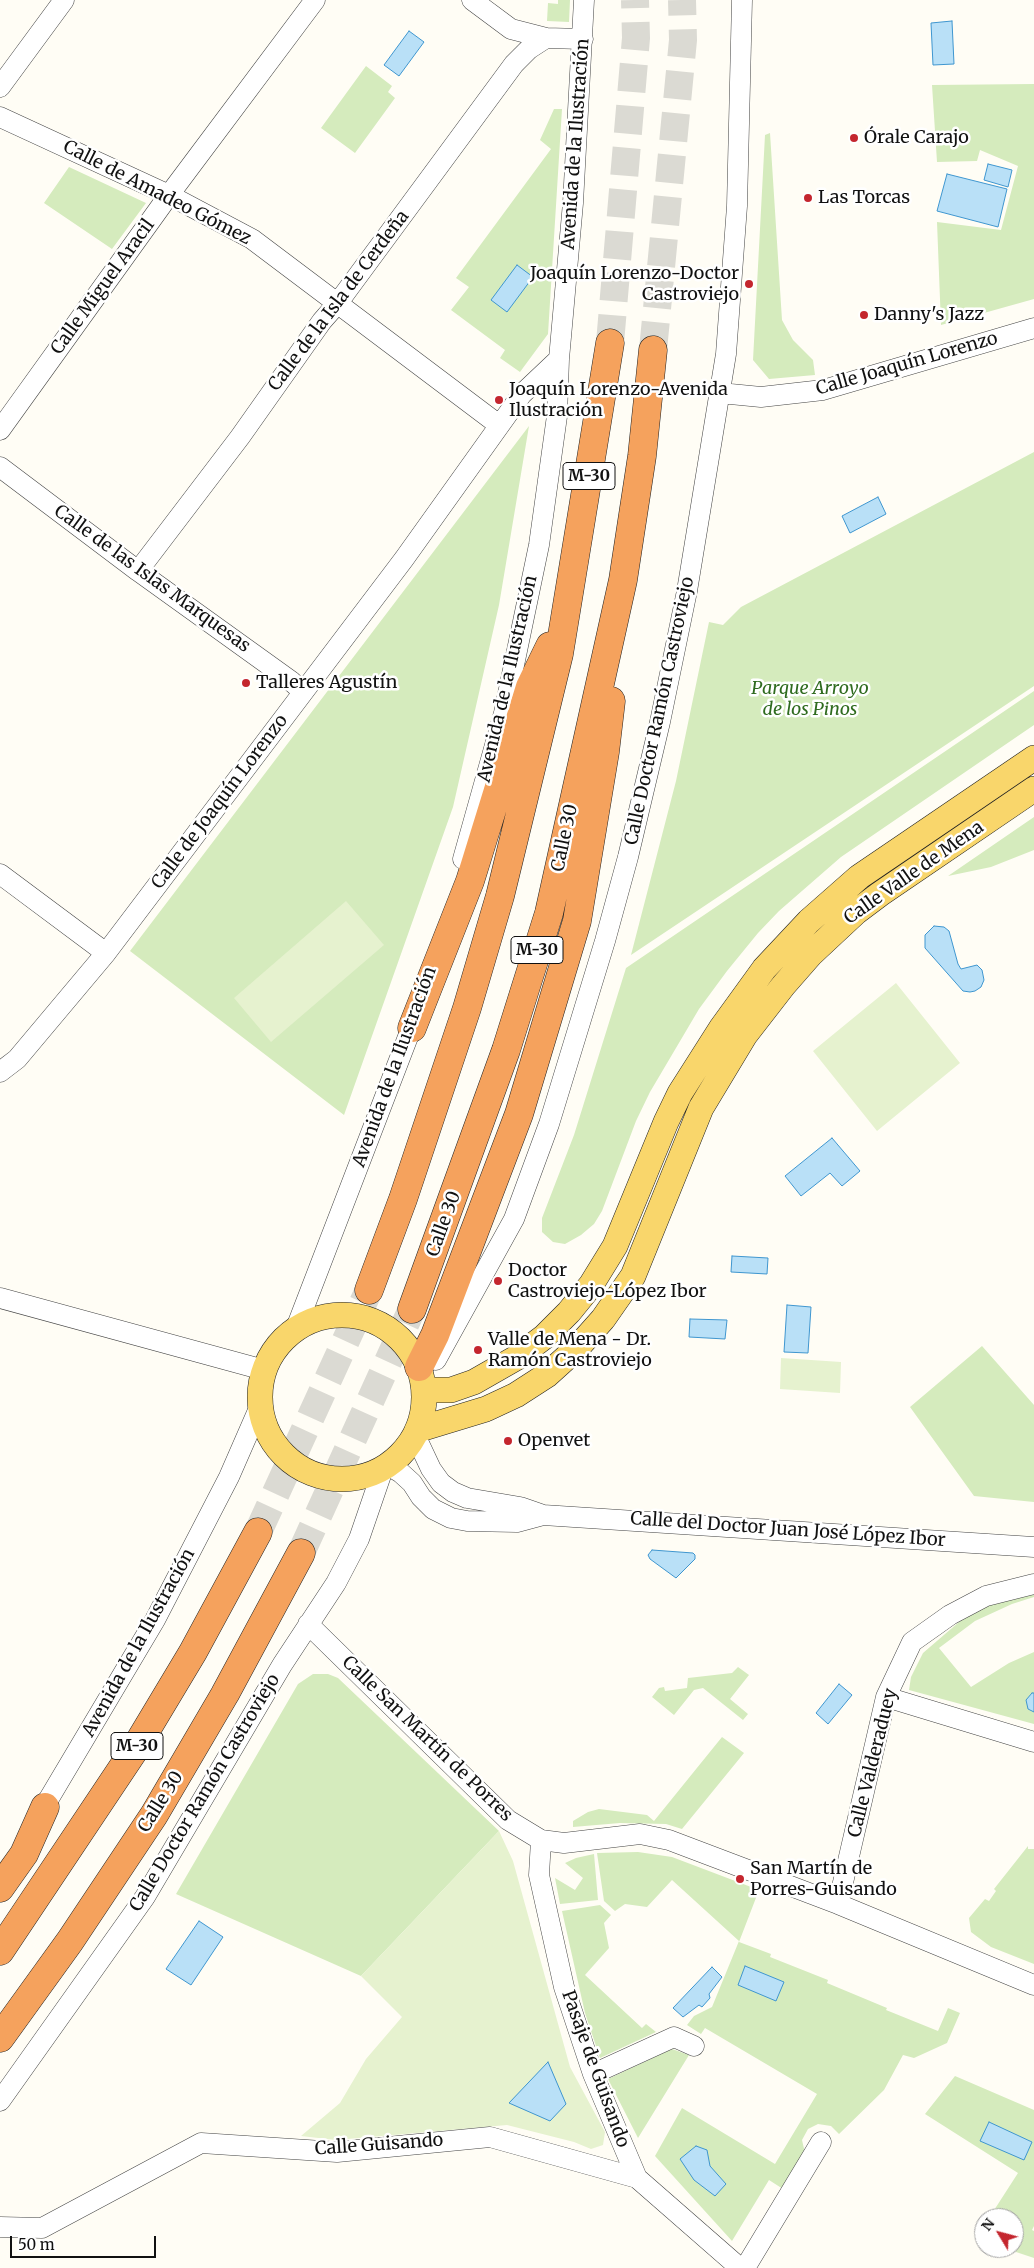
<!DOCTYPE html>
<html>
<head>
<meta charset="utf-8">
<style>
	body { margin:0 }
	#map { position:relative; width:1034px; height:2268px; overflow:hidden; background:#fffdf5; font-family:Merriweather,serif }
	canvas { display:block }
	.north { position:absolute; left:974px; top:2208px; width:50px; height:50px; box-sizing:border-box; background:#fff; border:1px solid #a0a0a0; border-radius:50%; rotate:307deg; font-size:14px; font-weight:700; line-height:20px; text-align:center; color:#111 }
	.north::after { content:''; display:block; margin:auto; width:18px; height:22px; background:#c4262e; clip-path:polygon(50% 0,100% 100%,50% 72%,0 100%) }
	.scale { position:absolute; left:10px; top:2236px; width:146px; height:22px; box-sizing:border-box; border:2px solid #111; border-top:0; padding-left:6px; font-size:15px; line-height:18px; white-space:nowrap; color:#111; -webkit-text-stroke:4px #fff; paint-order:stroke }
</style>
</head>
<body>
<div id="map">
<canvas width="1034" height="2268"></canvas>
<div class="north">N</div>
<div class="scale">50 m</div>
</div>
<script>
const c = document.querySelector('canvas').getContext('2d');
c.lineJoin = 'round';
function paint(path, color) { c.fillStyle = color; c.fill(path, 'evenodd'); }
const poly = rows => new Path2D(rows.map(r => 'M' + r).join(''));
function strokePath(path, color, width, dash) { c.strokeStyle = color; c.lineWidth = width; c.lineCap = dash ? 'butt' : 'round'; c.setLineDash(dash || []); c.stroke(path); }
function label(font, color, halo, rows, align = 'center') {
  c.font = font + ' Merriweather,serif'; c.lineWidth = 5; c.setLineDash([]); c.textBaseline = 'middle'; c.strokeStyle = halo; c.fillStyle = color; for (const [text, x, y, turn = 0] of rows) {
    c.save(); c.translate(x, y); c.rotate((+turn || 0) * Math.PI / 180); c.textAlign = isNaN(turn) ? turn : align; if (halo) c.strokeText(text, 0, 0); c.fillText(text, 0, 0); c.restore();
  }
}
paint(poly([
	[558,0,570,0,569,22,547,21,548,3,558,4],
	[366,66,392,86,388,92,395,98,355,153,321,128],
	[1034,84,1034,299,941,325,937,222,1001,230,1018,166,980,150,977,161,937,162,932,85],
	[554,109,562,109,548,334,520,372,500,358,505,350,451,310,469,287,456,278,551,149,540,140],
	[770,133,782,320,793,340,813,360,815,375,769,379,753,360,765,135],
	[69,167,146,203,112,249,44,203],
	[529,426,499,605,453,807,344,1115,130,951],
	[1034,452,1034,686,631,955,676,781,709,622,723,625,741,607],
	[1034,691,1034,725,841,857,779,911,758,933,727,971,699,1009,650,1092,636,1121,602,1211,594,1224,581,1235,565,1244,553,1242,542,1232,542,1218,574,1135,626,968],
	[1034,817,1034,850,991,867,948,876],
	[982,1346,1034,1405,1034,1502,974,1496,910,1407],
	[1034,1591,1034,1597,1012,1604,975,1621,939,1648,971,1687,1009,1663,1034,1652,1034,1724,909,1690,911,1677,923,1653,966,1616,1006,1597],
	[738,1667,749,1675,730,1699,748,1714,743,1720,703,1688,694,1690,674,1715,652,1697,659,1688,664,1687,665,1691,687,1688,688,1678,732,1673],
	[313,1674,328,1674,338,1678,499,1831,361,1976,176,1894,298,1684],
	[722,1737,744,1753,682,1829,666,1824,620,1823,573,1827,573,1821,588,1812,599,1809,647,1815,654,1821],
	[1028,1846,1028,1849,1034,1849,1034,1964,991,1947,971,1932,969,1918,985,1899,989,1901,996,1891,994,1889],
	[638,1852,672,1857,759,1890,739,1942,771,1954,770,1957,828,1980,827,1983,887,2008,886,2010,938,2031,948,2008,960,2013,947,2043,914,2058,903,2055,884,2090,839,2134,831,2126,818,2124,808,2129,802,2140,805,2153,783,2189,769,2180,732,2241,655,2156,682,2108,775,2164,817,2094,705,2028,701,2034,687,2025,694,2016,712,2007,739,1941,672,1880,647,1907,625,1904,615,1911,604,1901,597,1853],
	[594,1854,598,1900,560,1904,555,1878,575,1890,583,1878,565,1863,576,1858],
	[600,1905,611,1915,604,1923,609,1948,585,1975,642,2028,646,2024,656,2032,600,2058,585,2013,562,1911],
	[672,2049,689,2055,638,2138,608,2079],
	[955,2076,1034,2110,1034,2226,1032,2230,1034,2231,1034,2258,1004,2248,1014,2248,1014,2218,989,2218,1018,2173,925,2114]
]), '#d5ebbd');
paint(poly([
	[346,901,384,945,271,1042,234,998],
	[896,983,960,1063,877,1131,813,1051],
	[781,1358,841,1362,840,1393,780,1389],
	[499,1831,513,1861,570,2067,605,2132,603,2145,591,2149,574,2142,507,2125,336,2140,301,2136,340,2103,366,2059,402,2017,361,1976]
]), '#e6f2cf');
const water = poly([
	[952,21,954,64,933,65,931,23,952,21],
	[409,31,424,42,399,76,384,65,409,31],
	[988,164,1012,170,1008,187,984,180,988,164],
	[947,174,1007,189,998,227,937,211,947,174],
	[517,265,533,277,507,312,491,300,517,265],
	[878,497,886,514,850,533,842,516,878,497],
	[934,926,944,927,949,931,958,964,961,969,977,965,982,970,984,980,981,987,975,991,970,992,963,991,925,948,925,935,934,926],
	[832,1138,860,1171,842,1186,830,1173,801,1196,785,1176,832,1138],
	[732,1256,768,1258,767,1274,731,1272,732,1256],
	[787,1305,811,1307,808,1353,784,1352,787,1305],
	[690,1319,727,1320,725,1339,689,1337,690,1319],
	[652,1550,693,1553,695,1555,695,1559,676,1578,650,1559,648,1555,652,1550],
	[839,1684,852,1695,828,1724,816,1713,839,1684],
	[1032,1693,1034,1693,1034,1712,1028,1709,1026,1700,1032,1693],
	[199,1921,223,1937,191,1985,166,1969,199,1921],
	[745,1966,784,1982,776,2001,738,1985,745,1966],
	[712,1967,722,1977,709,1994,710,1998,702,2007,699,2005,683,2017,673,2008,712,1967],
	[548,2062,566,2104,550,2121,509,2103,548,2062],
	[989,2122,1032,2142,1024,2160,980,2141,989,2122],
	[696,2146,707,2150,710,2166,726,2184,715,2196,694,2180,680,2159,696,2146]
]);
paint(water, '#b9e0f7');
strokePath(water, '#3f96cf', 1);
strokePath(poly([
	[610,343,636,38,635,0],
	[653,350,683,40,682,0],
	[258,1532,369,1290],
	[301,1553,412,1309]
]), '#dbdad3', 28, [28, 14]);
const minor = poly([
	[472,0,511,29,546,38,583,39],
	[0,87,64,0],
	[0,117,169,195,252,239,499,425],
	[720,393,761,397,823,390,1034,328],
	[0,430,169,195,315,0],
	[0,467,138,571,291,681,303,692],
	[138,571,240,437,322,321,337,304,514,64,529,49,546,38],
	[463,859,504,713,539,545,557,416,559,359,573,203,584,0],
	[0,874,106,953],
	[0,1072,17,1059,106,953,404,559,522,394,559,359],
	[0,1298,264,1370],
	[296,1328,416,1016],
	[436,1360,514,1219,549,1124,605,941,628,857,660,722,687,591,726,354,737,206,742,0],
	[415,1435,431,1469,441,1483,453,1492,467,1498,520,1507,543,1515,1034,1547],
	[388,1465,401,1473,412,1483,421,1497,433,1509,451,1518,467,1521,517,1522,543,1515],
	[308,1624,508,1820,541,1840,564,1843,640,1834,669,1840,838,1904,1034,1985],
	[886,1697,1034,1742],
	[38,1817,155,1620,229,1477,260,1406],
	[541,1840,539,1875,564,1987,593,2074,637,2178],
	[838,1904,886,1697,912,1642,950,1615,986,1596,1034,1584],
	[593,2074,674,2037,694,2046],
	[0,2101,145,1897,282,1665,336,1583,359,1539,383,1469],
	[0,2227,42,2228,201,2143,337,2152,490,2137,637,2178,740,2268],
	[745,2268,821,2142]
]);
const major = poly([
	'260 1397a82 82 0 1 1 164 0a82 82 0 1 1-164 0Z',
	[424,1390,451,1390,474,1382,516,1358,544,1337,569,1312,591,1285,615,1246,666,1122,680,1093,722,1027,764,969,809,921,859,877,1034,758],
	[417,1430,486,1409,516,1395,547,1375,578,1347,603,1319,633,1276,701,1108,745,1035,783,986,811,954,856,912,880,894,1034,789]
]);
const highway = poly([
	[412,1028,470,881,530,687,550,646],
	[369,1290,403,1199,467,1008,500,896,559,654,610,343],
	[412,1309,506,1050,549,913,623,580,642,456,653,350],
	[419,1367,435,1335,519,1114,577,921,605,752,611,701],
	[0,1888,24,1854,45,1807],
	[0,1951,133,1752,193,1652,258,1532],
	[0,2038,70,1941,154,1815,225,1694,301,1553]
]);
strokePath(minor, '#444', 21);
strokePath(major, '#222', 26);
strokePath(highway, '#222', 29);
strokePath(minor, '#fff', 20);
strokePath(major, '#f9d66b', 25);
strokePath(highway, '#f5a25d', 28);
for (const [x, y, r, color] of [
	[854,138,5,"#c4262e"],
	[808,198,5,"#c4262e"],
	[749,284,5,"#c4262e"],
	[864,315,5,"#c4262e"],
	[499,400,5,"#c4262e"],
	[246,683,5,"#c4262e"],
	[498,1281,5,"#c4262e"],
	[478,1350,5,"#c4262e"],
	[508,1441,5,"#c4262e"],
	[740,1879,5,"#c4262e"]
]) { const dot = new Path2D(); dot.arc(x, y, r, 0, 2 * Math.PI); c.fillStyle = color; c.fill(dot); strokePath(dot, '#fff', 2); }
for (const [x, y, w] of [
	[589,476,52],
	[537,950,52],
	[137,1746,52]
]) { const box = new Path2D(); box.roundRect(x - w / 2, y - 13.5, w, 27, 4); c.fillStyle = '#fff'; c.fill(box); strokePath(box, '#111', 1); }
label('bold 16px', '#111', null, [
	["M-30",589,476],
	["M-30",537,950],
	["M-30",137,1746]
]);
label('18px', '#111', '#fff', [
	["Órale Carajo",864,138],
	["Las Torcas",818,198],
	["Joaquín Lorenzo-Doctor",739,274,"right"],
	["Castroviejo",739,295,"right"],
	["Danny's Jazz",874,315],
	["Joaquín Lorenzo-Avenida",509,390],
	["Ilustración",509,411],
	["Talleres Agustín",256,683],
	["Doctor",508,1271],
	["Castroviejo-López Ibor",508,1292],
	["Valle de Mena - Dr.",488,1340],
	["Ramón Castroviejo",488,1361],
	["Openvet",518,1441],
	["San Martín de",750,1869],
	["Porres-Guisando",750,1890]
], 'left');
label('18px', '#111', '#fff', [
	["Avenida de la Ilustración",576,144,-86],
	["Calle de Amadeo Gómez",157,193,27],
	["Calle Miguel Aracil",103,287,-54],
	["Calle de la Isla de Cerdeña",339,301,-53],
	["Calle Joaquín Lorenzo",907,364,-16],
	["Calle de las Islas Marquesas",152,579,36],
	["Avenida de la Ilustración",508,679,-77],
	["Calle Doctor Ramón Castroviejo",660,711,-78],
	["Calle de Joaquín Lorenzo",220,802,-53],
	["Calle 30",565,838,-78],
	["Calle Valle de Mena",914,873,-35],
	["Avenida de la Ilustración",395,1067,-70],
	["Calle 30",444,1224,-70],
	["Calle del Doctor Juan José López Ibor",788,1530,4],
	["Avenida de la Ilustración",139,1643,-61],
	["Calle San Martín de Porres",427,1739,44],
	["Calle Valderaduey",873,1763,-76],
	["Calle Doctor Ramón Castroviejo",205,1793,-59],
	["Calle 30",161,1802,-58],
	["Pasaje de Guisando",595,2069,70],
	["Calle Guisando",379,2145,-4]
]);
label('italic 18px', '#2f6b1f', '#fff', [
	["Parque Arroyo",810,689],
	["de los Pinos",810,710]
]);
</script>
</body>
</html>
